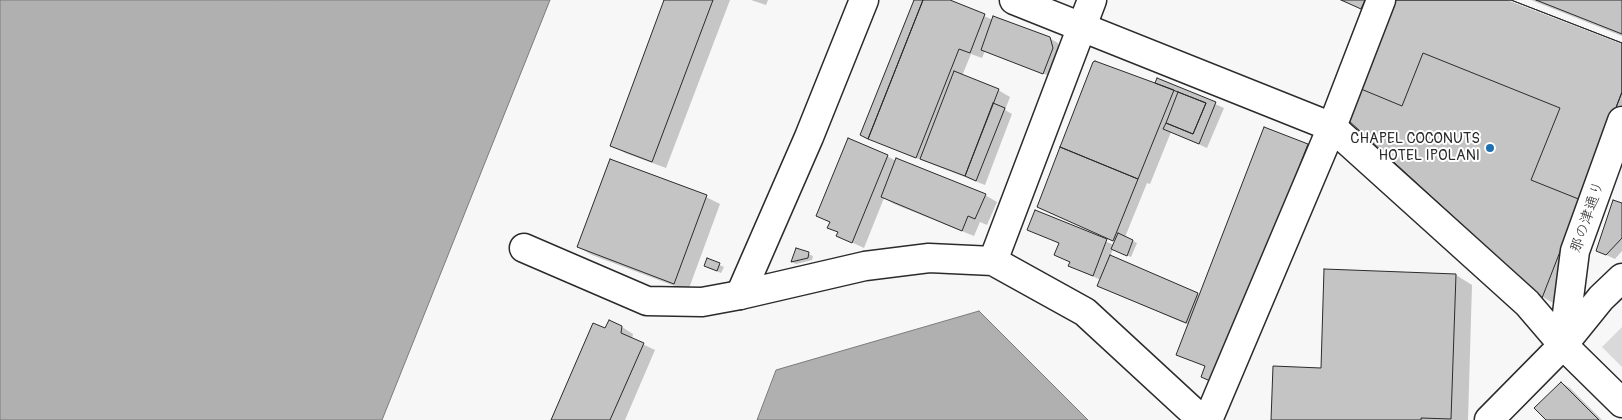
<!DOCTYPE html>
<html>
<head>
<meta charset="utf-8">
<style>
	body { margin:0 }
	canvas { display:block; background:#f7f7f7 }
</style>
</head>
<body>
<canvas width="1622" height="420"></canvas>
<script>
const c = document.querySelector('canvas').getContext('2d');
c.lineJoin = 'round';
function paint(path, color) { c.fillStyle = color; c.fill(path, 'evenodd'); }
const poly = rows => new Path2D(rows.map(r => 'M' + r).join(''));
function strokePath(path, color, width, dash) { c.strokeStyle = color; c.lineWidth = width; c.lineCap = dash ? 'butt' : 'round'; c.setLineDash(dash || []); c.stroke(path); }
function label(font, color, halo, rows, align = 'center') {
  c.font = font + ' Pangolin,"Klee One",sans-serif'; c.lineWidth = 4; c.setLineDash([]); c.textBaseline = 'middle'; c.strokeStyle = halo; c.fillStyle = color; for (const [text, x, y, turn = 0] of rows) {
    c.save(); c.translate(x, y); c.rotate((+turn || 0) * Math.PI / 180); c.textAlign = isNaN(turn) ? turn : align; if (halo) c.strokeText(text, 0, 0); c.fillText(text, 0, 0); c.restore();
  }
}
paint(poly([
	[1622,327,1622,367,1602,347]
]), '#d9d9d9');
const water = poly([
	[0,0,550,0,382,420,0,420,0,0],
	[979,311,1088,420,757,420,776,370,979,311]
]);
paint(water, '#b0b0b0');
strokePath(water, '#7b7b7b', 1);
paint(poly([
	[666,0,730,0,666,168,625,153,611,145],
	[751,0,768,0,766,5],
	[915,0,947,0,993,20,1049,38,1058,43,1061,53,1052,77,985,51,982,58,971,54,962,76,998,90,1010,97,1005,110,1012,114,985,185,878,143],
	[1341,0,1376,0,1370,13],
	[1397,0,1507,0,1622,44,1622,141,1558,306,1543,297,1350,120],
	[1531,0,1622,0,1622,36],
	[1158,79,1224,108,1207,148,1171,132,1150,184,1147,183,1125,237,1137,243,1131,257,1113,249,1110,257,1200,295,1307,145,1321,153,1216,385,1202,377,1211,367,1190,359,1190,361,1177,354,1189,325,1107,290,1101,280,1078,270,1070,266,1071,262,1056,255,1061,244,1029,230,1036,212,1114,245,1115,241,1047,211,1156,84],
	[887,156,896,161,985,195,997,202,987,225,980,222,974,236,894,204,884,198,864,248,838,236,839,233,829,227,831,223,818,216],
	[706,197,720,204,688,291,592,255,578,247],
	[1622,204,1622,251,1615,259,1597,251],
	[797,249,813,256,812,260,796,264,792,262],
	[708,260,724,267,721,273,709,268],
	[1456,275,1472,285,1468,420,1273,420,1322,369],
	[622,327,633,334,632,339,655,350,625,420,553,420,606,330],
	[1562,383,1570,388,1602,420,1548,420]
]), '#0003');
const building = poly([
	[664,0,713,0,652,162,610,146,664,0],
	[914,0,923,0,868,139,860,135,914,0],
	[923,0,950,0,985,14,970,53,959,49,916,158,868,139,923,0],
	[1341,0,1365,0,1361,9,1341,0],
	[1396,0,1511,0,1622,43,1622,92,1542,298,1348,120,1396,0],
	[1396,0,1511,0,1622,43,1622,92,1581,200,1531,180,1560,108,1423,53,1402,106,1361,89,1396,0],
	[1536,0,1622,0,1622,34,1536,0],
	[993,16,1050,37,1053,48,1043,74,981,50,993,16],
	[1095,61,1174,90,1138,179,1060,147,1093,62,1095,61],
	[954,71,999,89,965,176,920,159,954,71],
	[1157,78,1216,102,1199,144,1163,129,1166,123,1193,134,1206,103,1155,83,1157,78],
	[1178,92,1206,103,1193,134,1166,123,1178,92],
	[993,103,1005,108,976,181,965,176,993,103],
	[1264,127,1308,144,1215,383,1201,377,1205,366,1176,355,1264,127],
	[848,138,888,155,852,243,836,236,838,232,827,228,830,222,816,216,848,138],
	[1060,147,1138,179,1113,241,1037,207,1060,147],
	[896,158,986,194,975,219,968,216,962,231,881,197,896,158],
	[610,159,707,195,674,284,577,247,610,159],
	[1613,200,1622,203,1622,238,1606,255,1596,251,1613,200],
	[1035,210,1107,239,1093,276,1068,266,1070,262,1054,255,1059,243,1027,230,1035,210],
	[1118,233,1133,240,1127,256,1111,249,1118,233],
	[796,248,809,252,808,258,791,262,796,248],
	[1110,255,1198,293,1186,323,1097,286,1110,255],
	[707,258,720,263,717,271,704,266,707,258],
	[1324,269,1456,274,1451,419,1421,418,1421,420,1271,420,1273,366,1321,368,1324,269],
	[609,320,622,326,621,333,644,343,610,420,551,420,593,323,605,328,609,320],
	[1561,382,1599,420,1546,420,1534,408,1561,382]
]);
paint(building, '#c4c4c4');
strokePath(building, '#2b2b2b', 1);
const minor = poly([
	[1332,127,1527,303,1563,345,1622,403],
	[524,248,647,301,702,302,740,295],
	[993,261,1092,0],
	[1208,420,1332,127,1381,0]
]);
const tertiary = poly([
	[1014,0,1332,127],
	[740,295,865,266,929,258,993,261,1085,312,1202,420],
	[740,295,809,137,864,0],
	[1563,345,1575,251,1622,121],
	[1489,420,1563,345,1601,298,1622,278]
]);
strokePath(minor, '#2b2b2b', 31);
strokePath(tertiary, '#2b2b2b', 31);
strokePath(minor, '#fff', 28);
strokePath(tertiary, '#fff', 28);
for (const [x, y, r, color] of [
	[1490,148,5,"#1f6fb2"]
]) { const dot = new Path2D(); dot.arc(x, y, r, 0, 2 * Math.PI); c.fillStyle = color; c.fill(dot); strokePath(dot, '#fff', 2); }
label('15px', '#2b2b2b', '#fff', [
	["CHAPEL COCONUTS",1480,139],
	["HOTEL IPOLANI",1480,156]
], 'right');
label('15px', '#2b2b2b', '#fff', [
	["那の津通り",1588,217,-71]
]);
</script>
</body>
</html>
